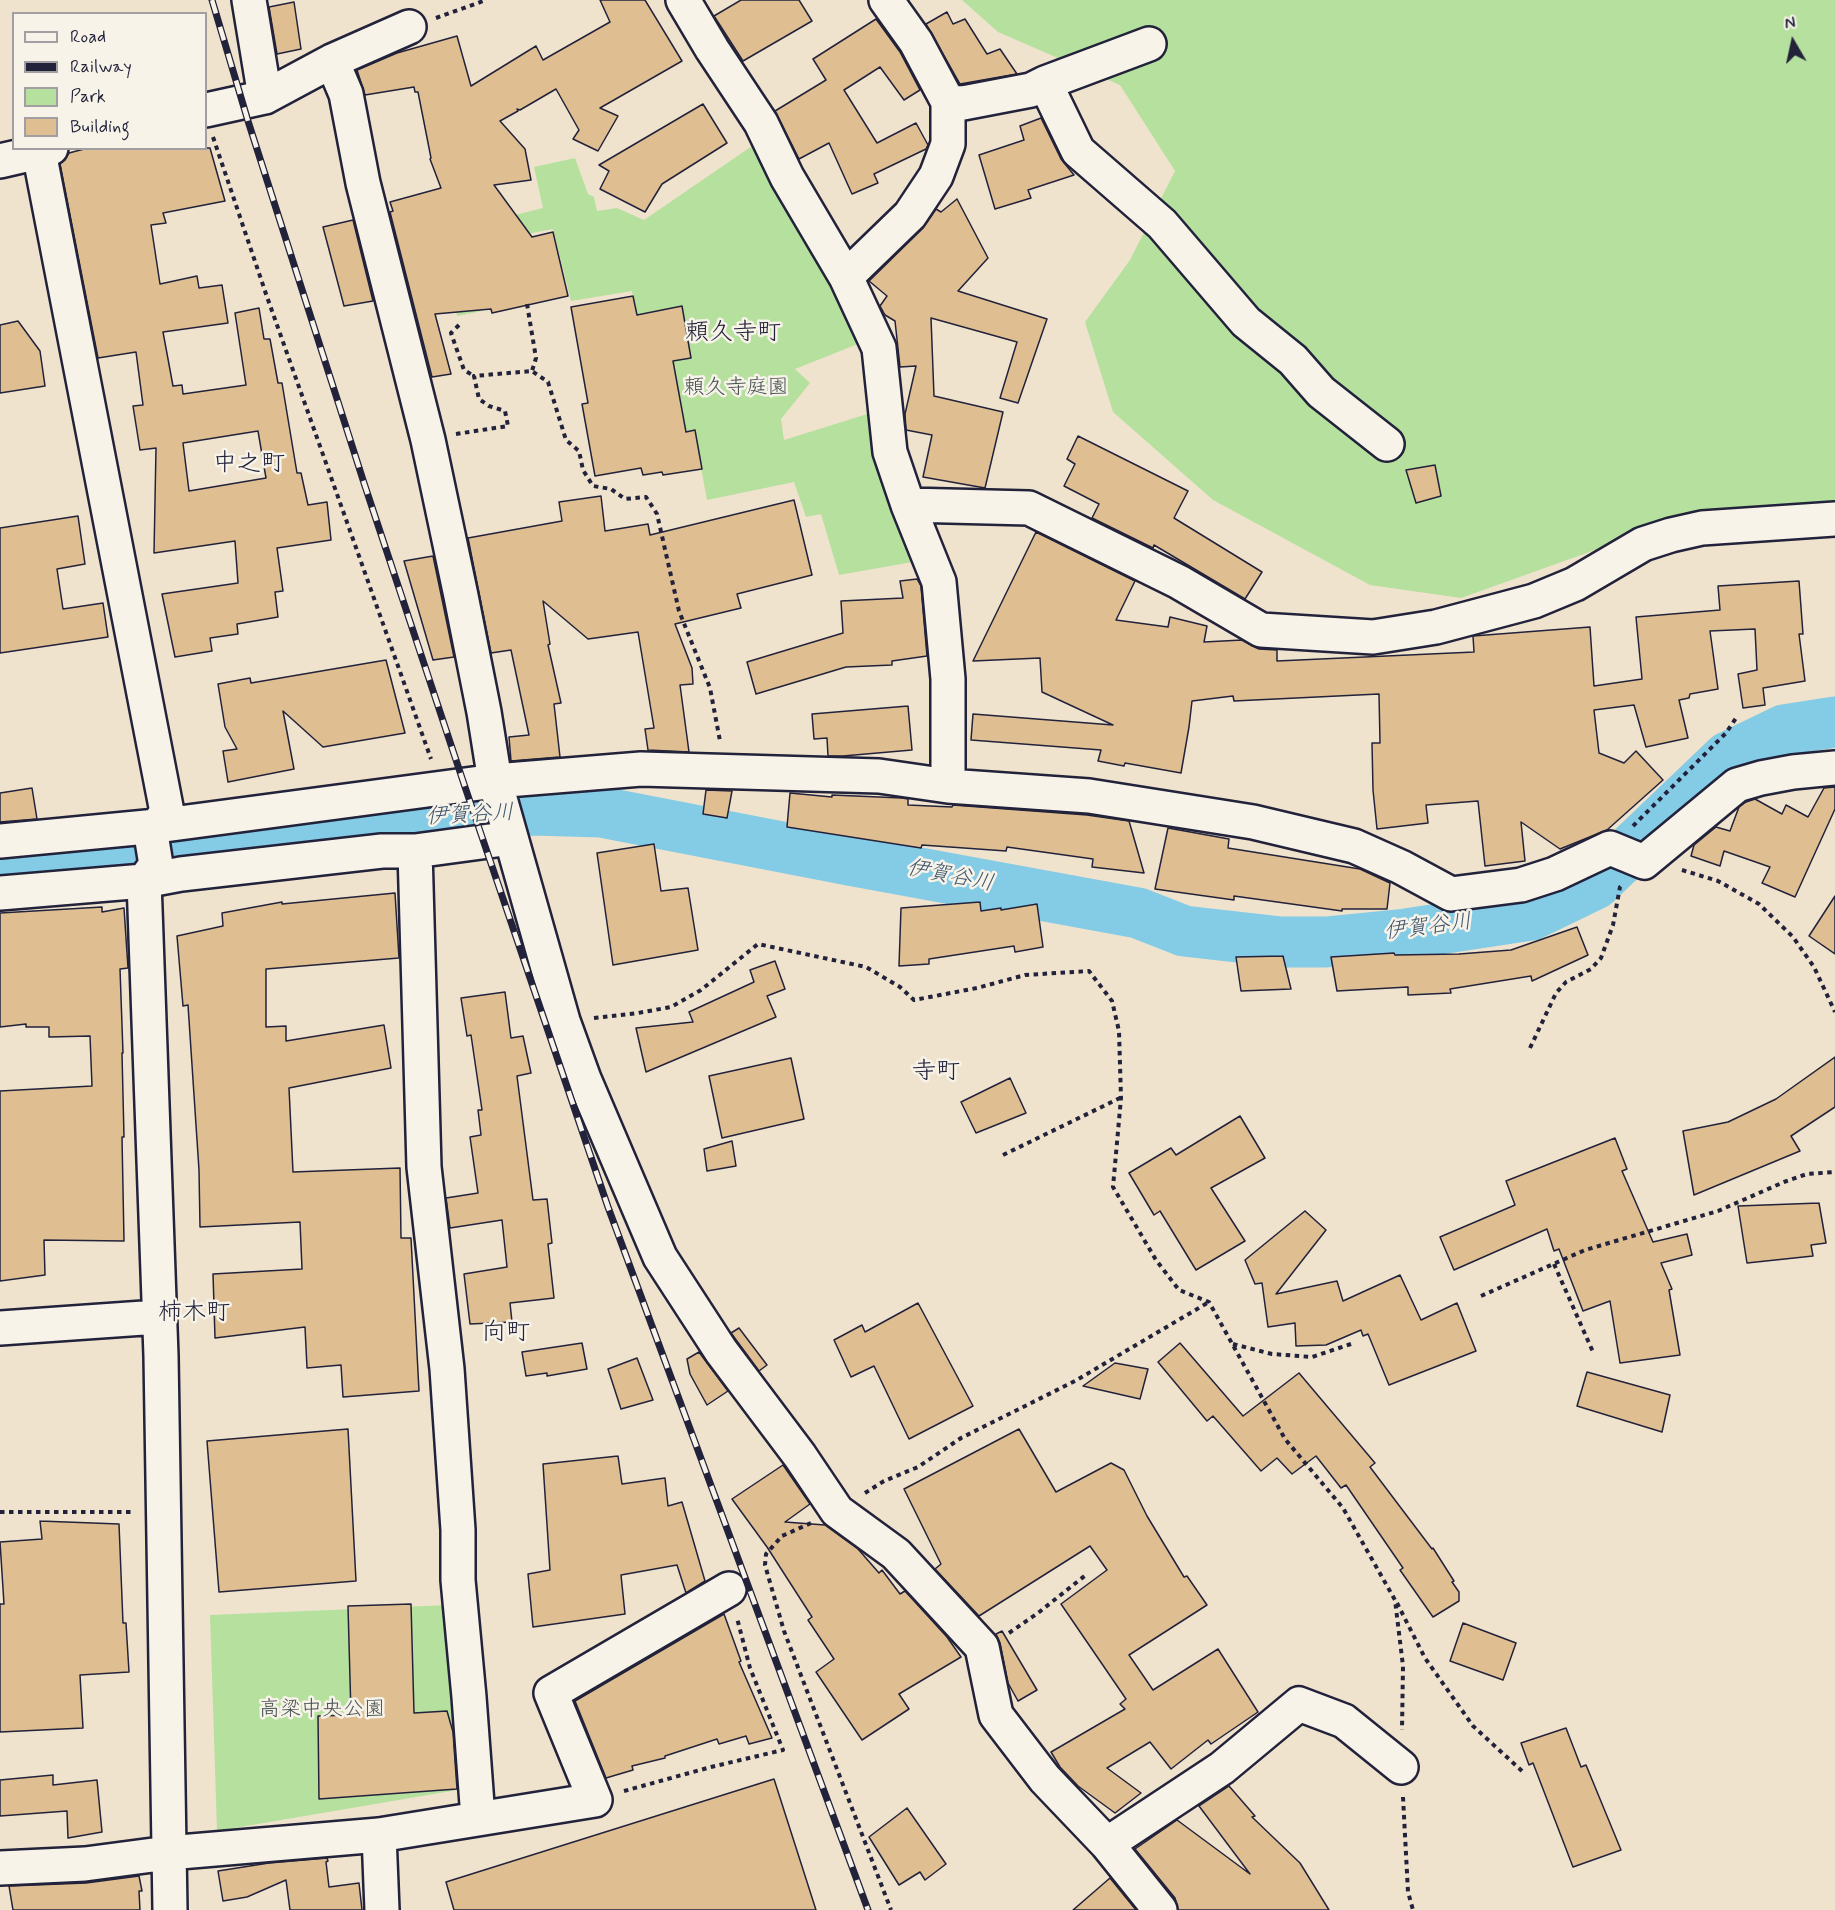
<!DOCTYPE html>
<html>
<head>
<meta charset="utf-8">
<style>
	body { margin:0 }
	#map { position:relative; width:1835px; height:1910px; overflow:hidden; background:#f0e3ce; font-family:Mynerve,sans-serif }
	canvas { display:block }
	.legend { position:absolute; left:12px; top:12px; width:195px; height:138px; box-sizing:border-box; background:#f7f3e8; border:2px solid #a29fa3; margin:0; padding:8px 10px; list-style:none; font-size:18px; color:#22223b }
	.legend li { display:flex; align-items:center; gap:12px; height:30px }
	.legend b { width:30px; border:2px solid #a29fa3 }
	.north { position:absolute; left:1763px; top:12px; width:60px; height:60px; -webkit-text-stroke:4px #f7f3e8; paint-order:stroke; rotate:351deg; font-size:16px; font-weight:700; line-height:24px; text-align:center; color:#22223b }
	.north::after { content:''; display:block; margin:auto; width:21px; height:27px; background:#22223b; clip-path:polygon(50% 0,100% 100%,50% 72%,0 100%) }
</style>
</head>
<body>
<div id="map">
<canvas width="1835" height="1910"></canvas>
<ul class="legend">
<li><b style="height:8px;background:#f7f3e8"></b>Road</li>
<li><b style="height:8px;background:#22223b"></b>Railway</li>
<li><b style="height:16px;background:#b5e09e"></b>Park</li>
<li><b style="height:16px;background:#dfbe92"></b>Building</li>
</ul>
<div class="north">N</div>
</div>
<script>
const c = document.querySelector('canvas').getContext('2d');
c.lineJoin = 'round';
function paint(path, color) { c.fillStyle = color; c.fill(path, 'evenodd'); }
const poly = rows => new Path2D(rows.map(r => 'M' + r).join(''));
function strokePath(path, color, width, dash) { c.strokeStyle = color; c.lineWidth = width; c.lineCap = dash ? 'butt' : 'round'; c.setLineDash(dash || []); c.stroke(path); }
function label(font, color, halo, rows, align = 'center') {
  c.font = font + ' Mynerve,"Klee One",sans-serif'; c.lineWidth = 5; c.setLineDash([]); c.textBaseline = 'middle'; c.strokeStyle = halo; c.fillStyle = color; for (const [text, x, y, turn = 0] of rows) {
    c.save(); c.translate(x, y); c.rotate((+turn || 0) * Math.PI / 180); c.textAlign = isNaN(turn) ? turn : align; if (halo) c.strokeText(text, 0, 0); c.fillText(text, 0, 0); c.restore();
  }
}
paint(poly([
	[962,0,1835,0,1835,503,1705,512,1650,525,1595,550,1461,598,1370,585,1213,500,1113,412,1085,322,1130,260,1175,171,1120,85,998,32],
	[755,144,868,340,795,369,810,383,781,419,784,440,880,410,918,561,839,575,821,514,806,517,794,482,707,500,694,430,686,432,647,366,691,358,682,306,637,315,632,291,571,301,553,229,469,245,482,311,457,316,439,234,543,208,534,167,575,158,588,194,594,197,597,211,617,208,644,220],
	[449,1605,469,1788,217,1831,210,1615]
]), '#b5e09e');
strokePath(poly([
	[0,864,203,844,458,814,532,810,601,812,854,861,1138,913,1184,931,1281,942,1326,942,1406,934,1531,915,1595,884,1728,757,1784,730,1835,722]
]), '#84cbe5', 51);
const building = poly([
	[600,0,645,0,682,61,600,108,618,116,598,151,573,139,579,130,556,89,520,110,517,109,518,111,500,121,525,149,531,180,494,185,532,237,553,232,568,296,492,313,491,309,435,314,451,374,432,377,390,212,393,211,390,202,441,188,430,159,431,158,418,92,415,92,414,87,365,95,357,70,397,53,457,36,471,86,536,46,543,60,610,22,600,0],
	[741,0,799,0,812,21,743,61,714,16,741,0],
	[294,2,301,49,277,54,269,7,294,2],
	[947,12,953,24,965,19,987,54,1000,49,1017,74,960,84,926,24,947,12],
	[876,19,900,52,920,90,904,100,880,67,844,90,877,143,916,123,928,145,926,149,874,174,878,183,852,194,829,143,799,159,775,111,826,80,813,59,876,19],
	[703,104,727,143,662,184,645,212,600,189,609,171,599,165,703,104],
	[1041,118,1061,159,1074,175,1028,190,1031,198,995,209,979,155,1024,140,1020,126,1041,118],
	[88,148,210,148,225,201,163,213,166,223,151,225,160,284,197,276,199,288,222,285,228,323,163,332,173,386,182,385,183,394,246,385,235,313,259,308,264,339,270,339,278,383,282,383,297,473,301,473,308,505,327,502,331,540,277,548,283,591,275,592,278,617,237,624,238,634,210,638,212,651,175,657,162,594,238,583,235,541,154,553,156,448,140,450,133,406,143,405,136,352,98,358,60,164,65,160,69,153,88,148],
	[258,431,266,478,189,491,183,443,258,431],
	[957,199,988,258,958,291,1047,319,1018,403,1000,398,1017,342,931,318,934,396,1003,412,985,488,923,477,932,435,906,430,905,414,916,366,900,367,895,321,885,315,880,306,887,296,869,281,923,228,936,209,941,212,957,199],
	[353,220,373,301,344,306,323,227,353,220],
	[633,296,637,315,682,306,691,358,673,361,686,432,695,430,702,469,663,475,662,472,643,475,641,468,595,476,582,404,588,403,571,307,633,296],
	[18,321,40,351,45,386,0,393,0,325,18,321],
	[1078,436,1188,491,1174,518,1262,572,1245,599,1154,545,1153,548,1092,518,1099,504,1064,486,1075,464,1067,459,1078,436],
	[1435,465,1441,496,1416,503,1406,470,1435,465],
	[601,496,605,531,648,524,650,535,794,500,812,575,737,594,741,608,675,624,692,668,693,684,680,685,689,752,648,750,645,729,654,728,638,632,588,639,543,601,550,644,548,645,561,703,554,704,560,757,511,761,509,737,529,735,511,650,491,653,468,538,562,521,559,502,601,496],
	[78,516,85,564,57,569,63,609,103,603,108,637,0,653,0,528,78,516],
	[1036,532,1135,581,1116,620,1168,627,1170,617,1207,626,1204,642,1242,640,1259,649,1277,650,1277,661,1474,652,1473,636,1590,627,1594,686,1642,679,1636,617,1720,610,1718,586,1799,581,1803,634,1799,634,1805,681,1763,688,1765,705,1743,708,1738,674,1757,670,1755,629,1710,631,1718,689,1690,694,1689,698,1679,700,1688,738,1646,747,1634,705,1594,710,1599,753,1624,763,1636,751,1663,780,1607,830,1560,849,1521,822,1525,861,1485,866,1478,801,1426,805,1428,823,1377,829,1373,790,1372,743,1380,743,1379,694,1234,701,1233,696,1192,701,1189,727,1181,773,1125,763,1124,766,1098,761,1101,750,971,740,973,714,1113,725,1042,692,1040,658,973,661,1036,532],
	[433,556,454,657,433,660,404,561,433,556],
	[917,579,921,586,927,656,892,661,892,665,846,667,756,694,747,662,843,633,841,601,903,598,900,581,917,579],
	[386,660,405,733,323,747,283,711,294,769,228,782,223,751,237,749,225,727,218,684,250,678,251,683,386,660],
	[908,706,912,750,843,756,828,756,827,738,814,739,812,714,908,706],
	[1835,787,1835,809,1795,897,1762,883,1770,867,1724,851,1720,866,1691,856,1694,845,1716,827,1730,831,1739,807,1746,802,1755,799,1782,814,1786,805,1808,817,1824,788,1835,787],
	[32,788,37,819,0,822,0,793,32,788],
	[706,790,732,791,727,818,703,814,706,790],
	[790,793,832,797,832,795,902,798,908,799,908,805,952,807,953,805,1087,815,1129,821,1144,873,1092,867,1093,859,1007,847,1006,851,922,845,921,848,787,827,790,793],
	[1168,828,1229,839,1228,848,1360,869,1390,883,1387,909,1342,909,1342,911,1234,896,1234,900,1155,889,1168,828],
	[654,844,661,891,688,888,698,950,613,965,597,853,654,844],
	[395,893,399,958,266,969,266,1027,286,1026,286,1041,384,1025,391,1068,289,1088,293,1172,400,1168,401,1238,411,1238,419,1391,343,1397,341,1365,307,1368,305,1327,215,1338,213,1274,302,1269,300,1222,200,1227,199,1170,188,1005,183,1006,177,936,223,926,222,913,282,902,282,904,395,893],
	[1835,896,1835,954,1809,936,1835,896],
	[980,902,981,911,1001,908,1001,910,1037,904,1043,947,1015,952,1014,946,929,959,929,964,899,966,901,908,980,902],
	[102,907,102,912,124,908,128,968,120,969,123,1053,122,1053,124,1137,122,1137,124,1241,44,1240,45,1275,0,1281,0,1091,92,1086,90,1036,49,1037,49,1027,26,1027,26,1024,0,1027,0,913,102,907],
	[1577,927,1588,955,1532,981,1531,976,1450,989,1451,993,1408,995,1408,987,1337,991,1331,957,1394,953,1395,955,1459,954,1511,950,1577,927],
	[1283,956,1291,989,1241,991,1236,957,1283,956],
	[775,961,785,989,767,996,776,1017,646,1072,636,1028,693,1022,689,1012,754,982,750,970,775,961],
	[505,992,511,1038,523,1036,531,1073,517,1076,533,1200,547,1199,552,1243,548,1244,554,1298,510,1303,512,1322,470,1324,464,1274,507,1267,502,1220,450,1228,446,1198,478,1193,470,1137,481,1135,478,1110,482,1110,471,1035,467,1036,461,998,505,992],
	[1835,1057,1835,1107,1791,1136,1800,1151,1694,1195,1683,1131,1728,1122,1776,1099,1835,1057],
	[791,1058,804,1119,722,1138,709,1076,791,1058],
	[1010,1078,1026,1113,976,1133,961,1102,1010,1078],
	[1240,1116,1265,1158,1211,1188,1245,1241,1196,1270,1160,1211,1154,1215,1129,1173,1171,1148,1176,1155,1240,1116],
	[1615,1138,1627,1169,1622,1171,1653,1242,1687,1234,1692,1255,1661,1263,1672,1289,1669,1290,1680,1355,1620,1363,1610,1301,1583,1311,1559,1249,1554,1251,1547,1229,1454,1270,1440,1237,1515,1205,1506,1181,1615,1138],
	[732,1141,736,1166,707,1171,704,1149,732,1141],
	[1819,1203,1826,1243,1811,1245,1813,1256,1747,1263,1738,1206,1819,1203],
	[1305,1211,1326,1230,1276,1294,1337,1281,1343,1301,1400,1275,1421,1320,1457,1303,1476,1351,1389,1385,1368,1334,1363,1336,1361,1330,1326,1345,1296,1346,1295,1323,1268,1327,1262,1283,1255,1284,1245,1260,1305,1211],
	[918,1303,973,1406,909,1439,874,1366,851,1377,834,1340,862,1325,865,1332,918,1303],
	[739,1328,767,1365,759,1371,731,1333,739,1328],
	[582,1343,587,1369,547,1376,547,1373,526,1376,522,1352,582,1343],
	[1180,1343,1243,1416,1299,1373,1375,1463,1370,1467,1432,1549,1433,1548,1454,1581,1452,1582,1459,1592,1459,1601,1433,1617,1400,1570,1403,1568,1346,1485,1341,1488,1316,1456,1292,1474,1277,1458,1261,1471,1213,1416,1207,1421,1158,1362,1180,1343],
	[699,1352,728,1391,707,1405,690,1374,687,1359,699,1352],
	[637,1358,653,1400,621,1409,608,1369,637,1358],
	[1115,1363,1148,1369,1140,1399,1083,1386,1115,1363],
	[1587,1372,1670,1395,1662,1432,1577,1406,1587,1372],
	[348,1429,356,1581,219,1592,207,1441,348,1429],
	[1019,1429,1056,1492,1111,1463,1124,1470,1147,1516,1184,1577,1187,1576,1207,1605,1129,1655,1153,1690,1218,1649,1258,1712,1211,1744,1208,1740,1171,1769,1150,1742,1107,1768,1141,1793,1115,1813,1078,1786,1060,1767,1051,1752,1125,1709,1120,1704,1126,1699,1061,1604,1107,1570,1090,1546,979,1616,935,1569,941,1564,904,1489,1019,1429],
	[618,1456,622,1484,665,1478,668,1506,682,1502,705,1581,686,1593,677,1565,621,1575,625,1614,533,1627,528,1574,550,1570,543,1464,618,1456],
	[783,1465,810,1504,785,1522,825,1525,858,1549,879,1573,882,1570,900,1594,905,1591,947,1637,961,1657,899,1694,909,1709,862,1740,816,1672,834,1659,808,1620,812,1617,767,1547,732,1499,783,1465],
	[40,1521,119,1524,123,1623,126,1623,129,1672,80,1675,83,1728,0,1732,0,1604,4,1604,0,1542,42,1539,40,1521],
	[411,1604,414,1713,447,1711,453,1732,457,1789,319,1799,318,1716,351,1715,348,1606,411,1604],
	[724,1614,741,1661,739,1662,772,1738,749,1744,746,1736,719,1744,717,1739,665,1756,665,1758,632,1766,633,1770,606,1778,575,1701,724,1614],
	[1463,1623,1516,1643,1503,1680,1450,1661,1463,1623],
	[1002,1631,1037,1690,1018,1701,1008,1683,1000,1643,996,1634,1002,1631],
	[1566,1728,1581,1767,1586,1765,1621,1850,1573,1867,1533,1763,1529,1765,1521,1743,1566,1728],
	[53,1775,53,1785,97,1780,102,1832,68,1838,67,1811,0,1816,0,1780,53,1775],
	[774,1779,816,1910,454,1910,446,1882,774,1779],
	[1229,1786,1255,1816,1252,1817,1300,1863,1329,1910,1178,1910,1175,1898,1135,1849,1177,1820,1250,1874,1199,1806,1229,1786],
	[907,1808,946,1864,925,1880,920,1872,899,1885,869,1837,907,1808],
	[327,1858,328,1861,326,1862,329,1887,359,1883,362,1910,290,1910,286,1880,247,1897,223,1901,218,1871,269,1863,327,1858],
	[139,1876,142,1891,139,1891,140,1910,13,1910,9,1886,86,1883,139,1876],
	[1110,1878,1136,1910,1073,1910,1110,1878]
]);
paint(building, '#dfbe92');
strokePath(building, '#22223b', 1.5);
const minor = poly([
	[249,0,265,97],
	[683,0,712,49,761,123,787,177,846,277,879,348,890,452,908,505,939,582,948,679,948,786],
	[886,0,916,42,948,102],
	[332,61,346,94,363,183,428,440,461,596,484,712,495,781,563,1021,584,1079,660,1257,721,1351,800,1456,837,1511,896,1554,982,1647,996,1715,1045,1779,1107,1844,1160,1910],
	[1045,83,1078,151,1162,224,1246,322,1293,360,1321,392,1387,444],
	[206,110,265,97,332,61,409,27],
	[51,148,39,152,167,812,151,834,156,865,144,881,161,1356,170,1910],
	[0,161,39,152],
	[846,277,910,215,936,176,948,144,948,102,963,103,1031,90,1045,83,1149,44],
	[908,505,1029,508,1179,582,1261,630,1373,637,1436,627,1534,601,1575,584,1643,544,1671,535,1702,528,1835,519],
	[0,841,157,826,495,781,641,769,879,776,948,786,1089,796,1253,822,1354,846,1401,867,1451,894,1521,885,1555,874,1610,848,1644,862,1737,785,1761,778,1793,772,1835,768],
	[415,851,424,1167,447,1369,458,1530,458,1580,469,1697,478,1818],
	[0,893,144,881,181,874,382,851,415,851,511,838],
	[0,1328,158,1317],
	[379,1835,382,1910],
	[1107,1844,1222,1768,1299,1704,1344,1721,1401,1767],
	[0,1868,85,1864,168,1853,379,1835,595,1800,551,1693,729,1589]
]);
strokePath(minor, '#22223b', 38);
strokePath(poly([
	[436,18,486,0],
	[213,137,266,294,431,759],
	[527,304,536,358,532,371],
	[459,325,451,333,464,370,474,376],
	[456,434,508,426,505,411,489,406,479,399,474,376,532,371,548,382,566,440,579,451,583,470,593,486,611,489,625,499,646,497,657,514,679,611,710,688,720,741],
	[1633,826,1726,733,1736,718],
	[1682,870,1718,881,1759,904,1793,937,1814,967,1835,1012],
	[594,1018,638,1013,671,1007,701,990,758,944,866,967,900,987,914,1000,977,988,1025,975,1089,971,1112,1001,1119,1031,1121,1098,1113,1187,1156,1260,1179,1290,1209,1302,1285,1439,1343,1508,1395,1600,1403,1666,1402,1730],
	[1530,1048,1556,993,1566,982,1591,969,1601,958,1613,925,1620,887,1622,885],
	[1003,1155,1120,1098],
	[1554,1264,1593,1352],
	[1481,1296,1585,1250,1718,1211,1784,1182,1807,1174,1835,1172],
	[1233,1344,1272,1354,1312,1357,1354,1343],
	[865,1493,884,1481,918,1467,961,1438,1075,1381,1209,1302],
	[0,1512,134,1512],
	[811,1523,782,1536,766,1554,765,1565,784,1631,891,1910],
	[1397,1603,1425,1658,1473,1726,1522,1771],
	[1009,1633,1038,1613,1087,1574],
	[624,1791,711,1767,783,1750,750,1668,737,1618],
	[1403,1797,1408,1892,1413,1910]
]), '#22223b', 4, [4.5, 4.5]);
strokePath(minor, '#f7f3e8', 33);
const rail = poly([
	[212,0,248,121,364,483,465,787,608,1207,868,1910]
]);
strokePath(rail, '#22223b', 7);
strokePath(rail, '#f7f3e8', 4.5, [14]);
label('21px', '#475254', '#f7f3e8', [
	["頼久寺庭園",736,389],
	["高梁中央公園",322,1711]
]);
label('italic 22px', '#3f556e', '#f7f3e8', [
	["伊賀谷川",470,816,-3],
	["伊賀谷川",950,877,11],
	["伊賀谷川",1428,928,-7]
]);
label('24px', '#22223b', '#f7f3e8', [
	["頼久寺町",733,334],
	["中之町",249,465],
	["寺町",936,1073],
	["柿木町",194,1314],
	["向町",506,1334]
]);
</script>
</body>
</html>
